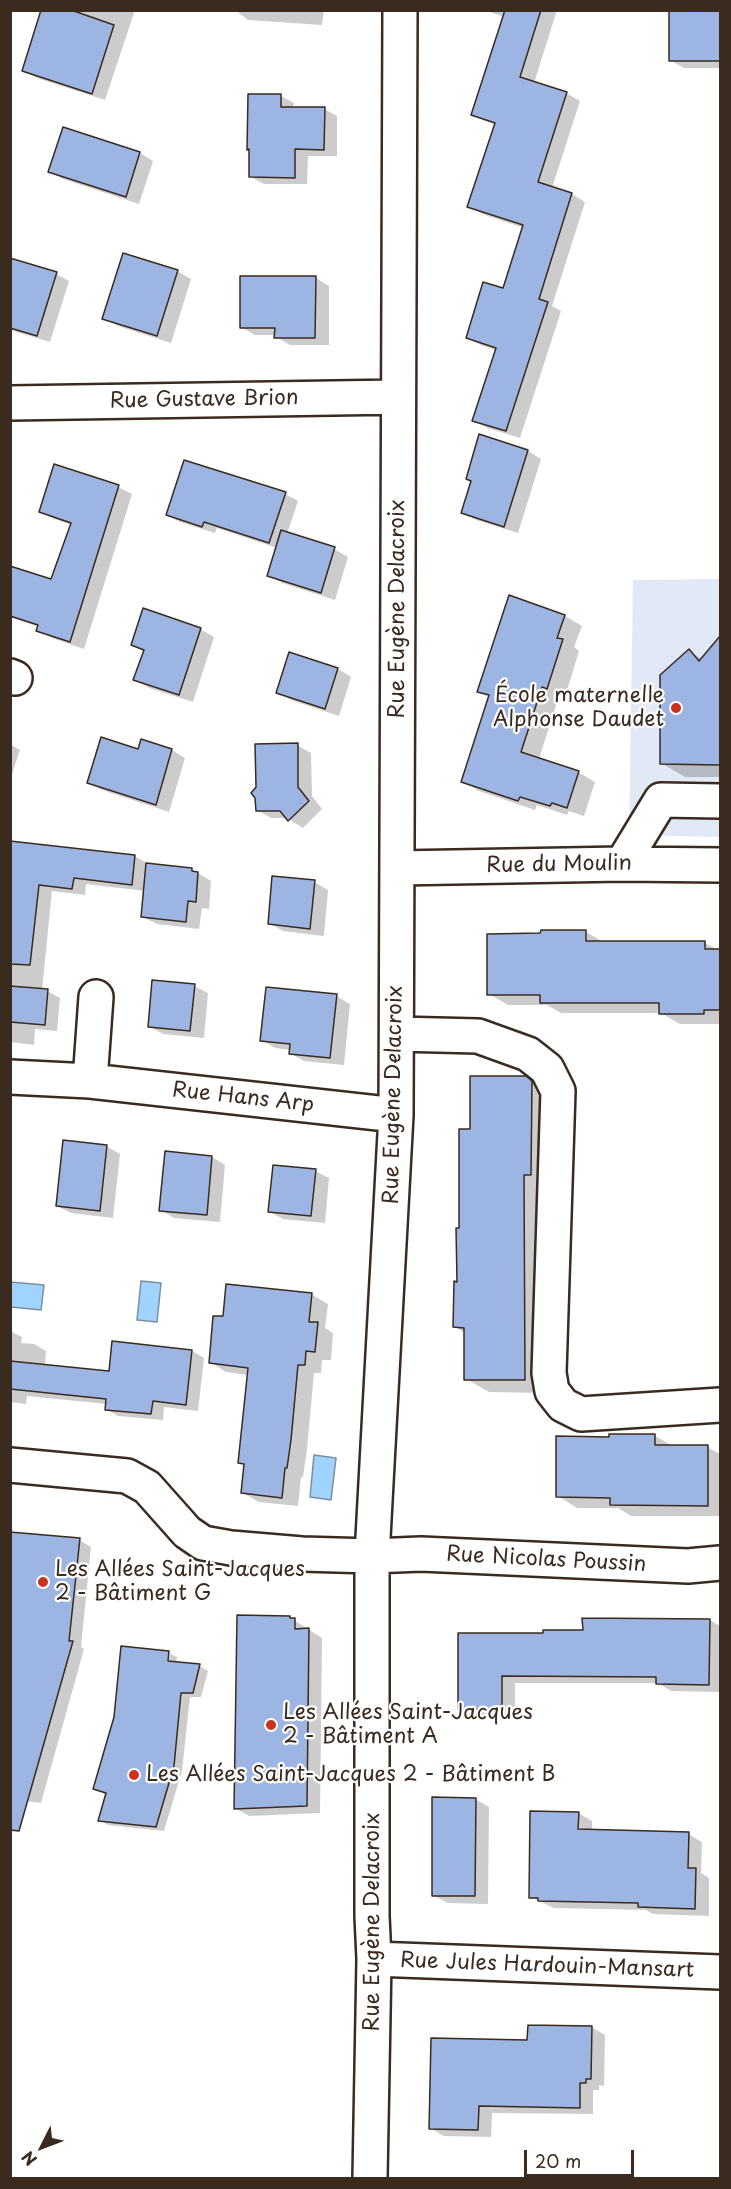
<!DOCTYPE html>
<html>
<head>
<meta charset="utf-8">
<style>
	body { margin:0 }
	#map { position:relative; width:731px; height:2189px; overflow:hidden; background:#fff; font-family:"Playpen Sans",sans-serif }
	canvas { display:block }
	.frame { position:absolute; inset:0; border:12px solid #3b2a1e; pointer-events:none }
	.north { position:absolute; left:12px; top:2117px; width:60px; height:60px; -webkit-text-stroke:4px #fff; paint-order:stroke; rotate:228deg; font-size:16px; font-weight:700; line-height:24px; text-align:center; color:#3b2a1e }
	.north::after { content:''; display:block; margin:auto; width:21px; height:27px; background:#3b2a1e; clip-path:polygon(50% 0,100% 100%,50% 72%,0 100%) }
	.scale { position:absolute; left:524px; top:2150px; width:110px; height:27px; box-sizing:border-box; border:3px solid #3b2a1e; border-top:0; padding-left:8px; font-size:18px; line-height:21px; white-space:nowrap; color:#3b2a1e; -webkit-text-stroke:4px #fff; paint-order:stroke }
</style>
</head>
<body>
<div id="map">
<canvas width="731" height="2189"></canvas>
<div class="frame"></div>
<div class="north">N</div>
<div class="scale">20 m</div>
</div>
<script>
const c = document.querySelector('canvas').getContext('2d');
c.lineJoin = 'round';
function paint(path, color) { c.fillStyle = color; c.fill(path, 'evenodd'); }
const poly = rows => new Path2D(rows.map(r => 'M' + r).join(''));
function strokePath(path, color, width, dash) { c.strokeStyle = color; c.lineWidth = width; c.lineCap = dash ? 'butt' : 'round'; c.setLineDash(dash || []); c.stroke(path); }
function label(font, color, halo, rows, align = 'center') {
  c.font = font + ' "Playpen Sans",sans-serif'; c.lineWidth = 4.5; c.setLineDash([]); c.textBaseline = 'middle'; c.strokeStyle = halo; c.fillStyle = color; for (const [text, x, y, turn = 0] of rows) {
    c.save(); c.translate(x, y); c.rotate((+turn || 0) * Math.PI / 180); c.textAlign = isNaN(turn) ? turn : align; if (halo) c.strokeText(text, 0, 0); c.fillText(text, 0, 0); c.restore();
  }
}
paint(poly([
	[720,579,720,837,629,835,633,580]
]), '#e2e9f6');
const water = poly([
	[141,1281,161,1283,157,1322,137,1320,141,1281],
	[11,1282,44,1285,41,1310,11,1307,11,1282],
	[314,1455,336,1458,331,1500,310,1497,314,1455]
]);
paint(water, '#a0d3fe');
strokePath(water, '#788fa4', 1.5);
paint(poly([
	[43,10,135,10,105,100,37,78,23,70],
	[235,10,324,10,322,25,248,20],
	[483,10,557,10,534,83,566,93,580,101,552,188,572,194,585,202,552,306,561,311,520,438,487,428,474,420,497,351,481,345,467,338,504,289,524,228,482,214,469,206,496,125,473,115,505,17],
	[671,10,720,10,720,68,684,68,670,60],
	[281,96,294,103,293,108,324,109,337,116,337,156,308,156,307,184,264,184,251,177],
	[64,129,140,153,153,161,139,204,63,179,50,172],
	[10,261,56,274,69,281,50,342,10,330],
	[177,271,191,279,171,343,118,326,104,318],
	[316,278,329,286,329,345,290,345,276,337,276,335,255,335,241,327],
	[480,436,528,451,541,459,518,533,476,520,462,512,472,481],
	[118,487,132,494,84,649,52,638,38,630,39,627,10,617,10,581,52,581,72,525,54,519,40,511],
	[285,494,298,501,287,534,334,549,348,557,335,600,282,583,269,575,277,548,217,528,215,533,180,522,167,515],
	[510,597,565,616,582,626,574,647,579,651,565,697,559,696,539,759,578,772,595,782,584,816,569,811,567,815,537,805,535,810,479,791,462,781,490,697,479,691],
	[200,629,214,637,193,702,149,688,135,680,145,652,132,645],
	[720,638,720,777,685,777,661,763,689,651,702,659],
	[290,654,338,669,351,677,339,716,291,700,277,692],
	[142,741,172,750,185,758,169,812,102,790,88,782,139,751],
	[10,744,20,750,10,780],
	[297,745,311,753,312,796,322,809,303,828,287,818,271,818,257,810],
	[134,856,147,863,191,869,211,881,209,909,202,908,199,929,157,924,143,917,145,891,86,884,85,895,52,891,42,990,47,991,60,998,57,1031,35,1029,34,1045,10,1042,10,892],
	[314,882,328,890,324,936,283,931,269,923],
	[586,932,605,943,705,943,720,951,720,1024,680,1024,661,1013,561,1013,547,1005,508,1005,489,994],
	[194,986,208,993,204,1038,163,1034,149,1026],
	[336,996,350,1004,344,1065,304,1061,290,1053,291,1050,275,1048,262,1040],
	[525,1077,549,1091,548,1393,489,1392,466,1379,465,1333,455,1327,461,1229,471,1130],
	[106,1146,120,1154,113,1218,71,1213,57,1206],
	[212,1157,225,1165,220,1222,174,1218,161,1210],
	[315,1171,329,1178,325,1223,283,1219,270,1212],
	[311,1294,328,1304,325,1328,333,1333,331,1360,322,1360,321,1373,314,1373,307,1449,303,1477,301,1477,298,1506,259,1502,243,1493,245,1465,240,1462,248,1375,226,1372,210,1362,224,1318],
	[10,1331,22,1337,21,1343,34,1344,46,1351,45,1366,110,1373,192,1351,204,1358,198,1411,164,1407,163,1420,118,1416,106,1409,107,1404,27,1396,26,1404,10,1402],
	[655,1436,673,1446,707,1447,720,1454,720,1516,631,1516,618,1508,577,1508,558,1496,611,1438],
	[79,1540,91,1547,81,1647,84,1649,41,1803,10,1799],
	[289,1617,322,1638,320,1813,249,1816,235,1808],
	[584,1619,710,1620,720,1626,720,1692,671,1691,658,1683,515,1683,515,1716,473,1716,460,1708,544,1635,584,1631],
	[122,1648,168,1653,177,1657,176,1663,200,1666,208,1671,201,1697,190,1697,182,1771,164,1831,108,1825,100,1820,107,1795,94,1789,115,1717],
	[167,1654,170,1654,168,1669,165,1668],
	[475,1799,489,1807,488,1904,448,1903,434,1896],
	[578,1813,592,1821,592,1831,688,1834,702,1842,701,1873,709,1878,709,1916,653,1914,646,1910,554,1908,531,1897],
	[591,2027,605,2035,604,2086,599,2085,599,2090,593,2090,593,2114,492,2113,491,2137,444,2136,430,2128,529,2041]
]), '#0003');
const building = poly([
	[41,10,71,10,114,25,92,94,22,71,41,10],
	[505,10,541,10,520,77,567,92,538,182,572,193,539,299,548,302,506,431,472,421,496,348,466,338,483,282,503,288,523,225,467,207,495,123,471,115,505,10],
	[669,10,720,10,720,61,669,61,669,10],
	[248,94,281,94,281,107,325,107,324,150,295,149,295,178,249,177,249,149,247,150,248,94],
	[63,127,140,152,126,197,48,172,63,127],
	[123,253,178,270,157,336,102,319,123,253],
	[10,258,57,272,37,336,10,328,10,258],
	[240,276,316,276,315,338,274,338,275,328,240,328,240,276],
	[479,434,528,450,504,527,461,513,471,481,466,479,479,434],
	[184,460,286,492,269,543,204,522,202,527,166,515,184,460],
	[54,464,119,485,70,642,36,631,38,625,10,616,10,566,51,579,71,523,39,512,54,464],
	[281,530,335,547,321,593,267,576,281,530],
	[509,595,565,615,557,638,563,639,547,689,542,687,521,752,579,771,567,808,552,803,550,806,520,797,518,801,461,782,489,695,477,692,509,595],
	[143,608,201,628,179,695,133,680,144,650,131,645,143,608],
	[720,636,720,765,660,764,660,675,689,649,699,661,720,636],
	[289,652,338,668,325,709,276,693,289,652],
	[101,737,138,749,141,739,172,749,156,805,87,783,101,737],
	[298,743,298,787,309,801,288,821,280,811,256,811,255,798,251,793,256,787,255,744,298,743],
	[10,841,135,855,132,885,74,878,72,889,39,885,30,965,10,964,10,841],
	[146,863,192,868,192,871,198,872,196,902,188,901,186,922,141,917,146,863],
	[272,876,315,880,310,929,268,924,272,876],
	[541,930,586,930,586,941,705,941,705,949,720,949,720,1010,704,1010,704,1014,659,1014,659,1003,540,1003,540,995,487,995,487,934,540,933,541,930],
	[152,980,195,984,190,1031,148,1027,152,980],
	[10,986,48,989,45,1025,10,1022,10,986],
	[266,987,337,994,330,1058,289,1054,290,1044,260,1041,266,987],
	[470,1076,526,1076,532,1081,531,1175,524,1175,525,1380,464,1380,464,1328,453,1327,454,1281,457,1282,456,1228,459,1228,459,1129,470,1129,470,1076],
	[63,1140,107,1145,100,1211,56,1206,63,1140],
	[165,1151,212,1156,207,1215,159,1211,165,1151],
	[273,1165,316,1169,311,1216,268,1212,273,1165],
	[226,1284,312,1293,309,1322,318,1322,315,1352,306,1351,305,1365,298,1365,291,1440,287,1468,285,1468,282,1498,241,1493,244,1464,238,1463,248,1368,209,1363,213,1316,223,1316,226,1284],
	[112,1341,192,1350,186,1405,153,1401,151,1414,105,1410,106,1399,10,1389,10,1361,109,1371,112,1341],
	[609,1434,655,1434,655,1445,708,1445,708,1506,610,1505,610,1498,556,1497,556,1436,609,1437,609,1434],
	[10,1532,80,1538,69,1641,73,1641,19,1831,10,1830,10,1532],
	[237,1615,290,1616,290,1618,295,1618,295,1629,309,1628,307,1806,234,1809,237,1615],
	[582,1618,710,1619,709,1685,656,1684,656,1677,502,1676,502,1709,458,1709,458,1633,543,1633,543,1630,583,1630,582,1618],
	[121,1646,169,1651,168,1661,200,1664,193,1693,181,1693,174,1766,156,1827,98,1821,106,1793,93,1789,114,1717,121,1646],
	[432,1797,476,1798,475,1896,432,1896,432,1797],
	[530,1811,579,1812,578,1829,689,1832,688,1868,696,1868,695,1909,638,1907,638,1903,538,1901,538,1898,529,1898,530,1811],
	[528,2025,592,2026,591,2079,586,2079,586,2083,580,2083,580,2108,479,2106,478,2130,429,2129,431,2038,527,2040,528,2025]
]);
paint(building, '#9db5e2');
strokePath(building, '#3b2a1e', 1.5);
const minor = poly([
	[10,403,398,397],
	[10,676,15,678],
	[622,864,661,800,720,801],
	[397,868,622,864,720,865],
	[397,1034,478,1036,528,1054,547,1069,558,1091,549,1373,552,1391,563,1405,581,1414,720,1405],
	[10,1077,90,1081,396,1115],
	[90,1081,96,997],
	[10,1465,127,1476,147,1487,187,1532,203,1543,231,1548,302,1554,372,1556,421,1554,688,1566,720,1563],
	[374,1959,720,1972],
	[370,2178,374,1959,372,1916,372,1556,396,1115,400,10]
]);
strokePath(minor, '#3b2a1e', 38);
strokePath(minor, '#fff', 33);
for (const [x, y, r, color] of [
	[676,708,6,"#c8321e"],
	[43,1582,6,"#c8321e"],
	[271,1725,6,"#c8321e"],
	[134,1775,6,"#c8321e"]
]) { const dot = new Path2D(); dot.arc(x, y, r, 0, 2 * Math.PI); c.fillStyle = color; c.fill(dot); strokePath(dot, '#fff', 2); }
label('21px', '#3b2a1e', '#fff', [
	["Rue Gustave Brion",204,400,-1],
	["Rue Eugène Delacroix",398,609,-90],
	["Rue du Moulin",559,865,-1],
	["Rue Eugène Delacroix",394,1095,-89],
	["Rue Hans Arp",243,1098,6],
	["Rue Nicolas Poussin",546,1560,3],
	["Rue Eugène Delacroix",373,1922,-90],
	["Rue Jules Hardouin-Mansart",547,1966,2]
]);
label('21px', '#3b2a1e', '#fff', [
	["École maternelle",664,696,"right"],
	["Alphonse Daudet",664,720,"right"],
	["Les Allées Saint-Jacques",55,1570],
	["2 - Bâtiment G",55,1594],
	["Les Allées Saint-Jacques",283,1713],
	["2 - Bâtiment A",283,1737],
	["Les Allées Saint-Jacques 2 - Bâtiment B",146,1775]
], 'left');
</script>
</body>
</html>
